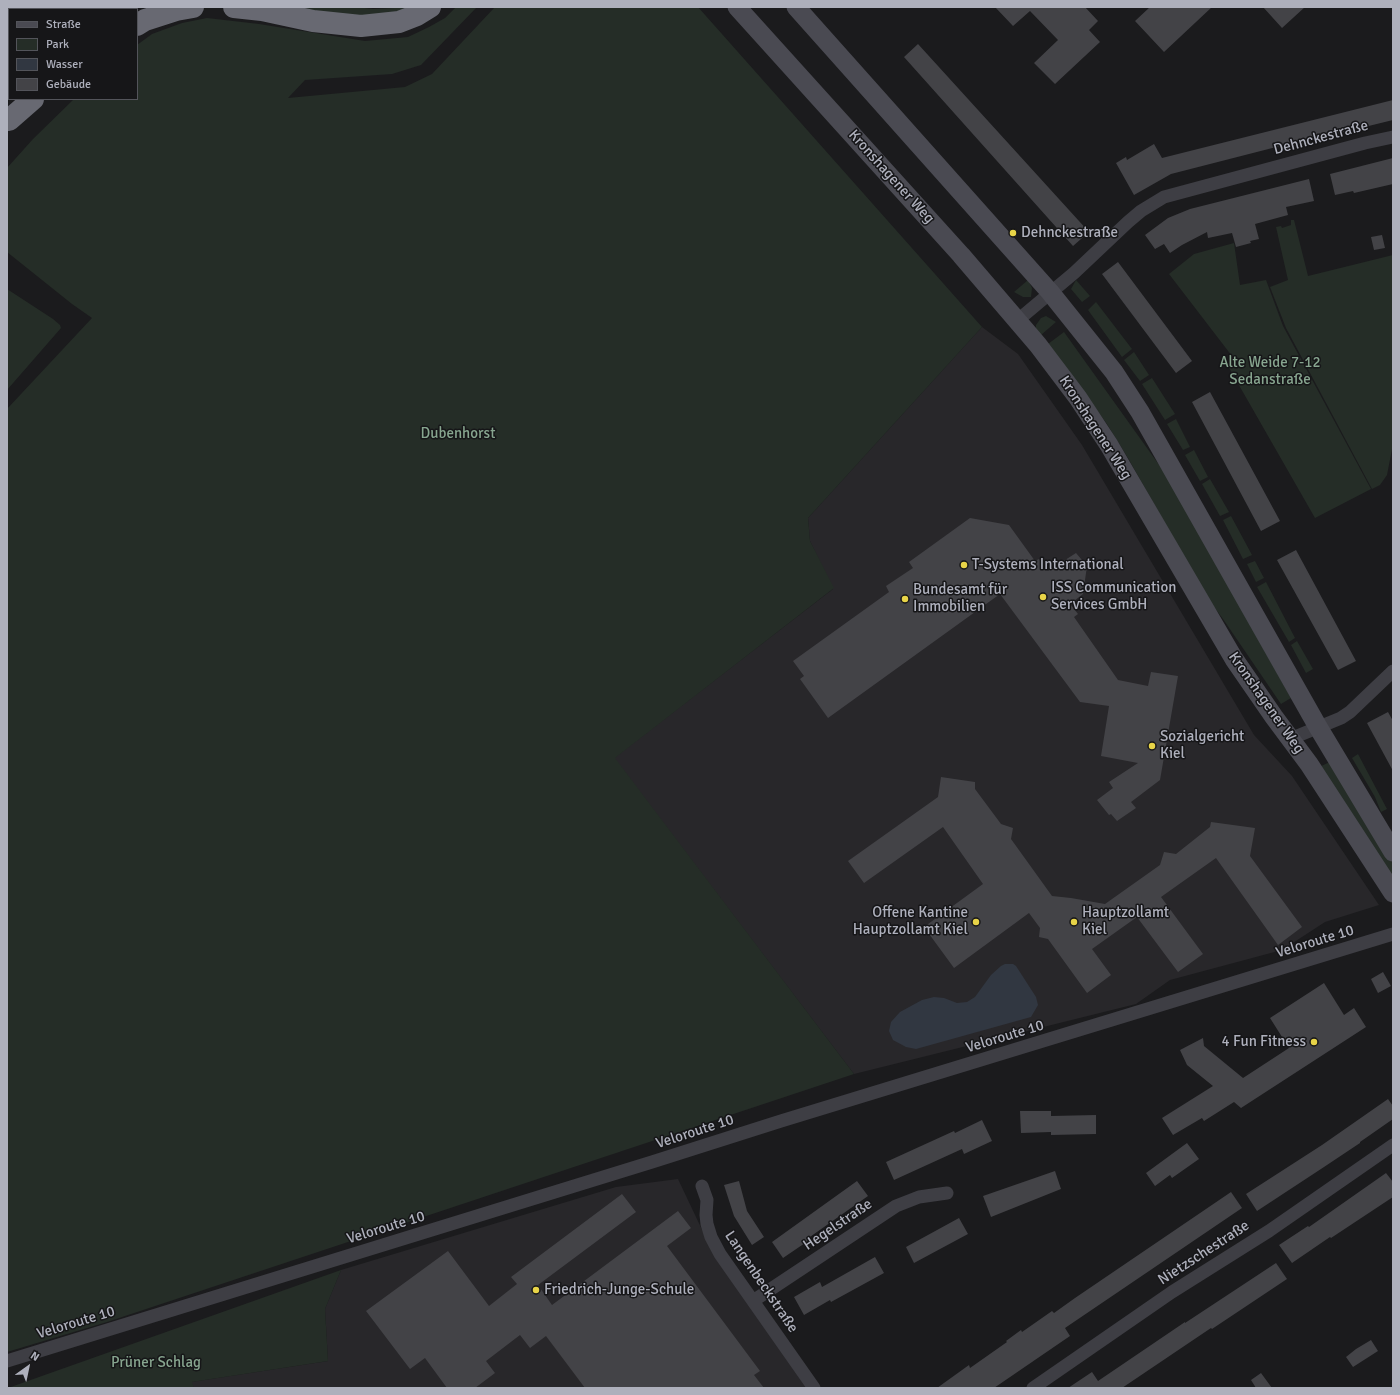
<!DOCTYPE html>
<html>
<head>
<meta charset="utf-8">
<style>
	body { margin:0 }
	#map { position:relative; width:1400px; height:1395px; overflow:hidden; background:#1b1b1d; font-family:Signika,sans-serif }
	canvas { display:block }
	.frame { position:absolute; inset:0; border:8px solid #aeb0bc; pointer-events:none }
	.legend { position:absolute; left:8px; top:8px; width:130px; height:92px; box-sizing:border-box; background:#161618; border:1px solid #53545a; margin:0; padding:5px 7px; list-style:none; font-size:12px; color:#aeb0bc }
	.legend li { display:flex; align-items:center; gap:8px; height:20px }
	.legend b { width:20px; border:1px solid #53545a }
	.north { position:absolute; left:8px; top:1347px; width:40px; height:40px; -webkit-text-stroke:3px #161618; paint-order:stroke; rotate:33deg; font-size:11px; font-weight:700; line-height:16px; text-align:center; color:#aeb0bc }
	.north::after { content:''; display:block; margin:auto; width:14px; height:18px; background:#aeb0bc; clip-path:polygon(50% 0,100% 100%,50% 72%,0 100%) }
</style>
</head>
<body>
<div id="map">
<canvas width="1400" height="1395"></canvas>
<div class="frame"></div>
<ul class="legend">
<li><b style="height:5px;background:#4a4a52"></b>Straße</li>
<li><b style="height:11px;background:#252d27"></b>Park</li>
<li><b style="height:11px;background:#313741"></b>Wasser</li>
<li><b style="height:11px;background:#434347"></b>Gebäude</li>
</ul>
<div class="north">N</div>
</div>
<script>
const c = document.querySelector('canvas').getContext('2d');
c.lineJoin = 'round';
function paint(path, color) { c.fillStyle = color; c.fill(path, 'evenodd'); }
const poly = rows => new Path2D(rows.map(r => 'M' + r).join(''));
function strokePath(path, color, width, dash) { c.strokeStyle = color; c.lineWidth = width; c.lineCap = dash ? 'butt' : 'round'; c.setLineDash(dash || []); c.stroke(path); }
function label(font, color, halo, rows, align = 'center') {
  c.font = font + ' Signika,sans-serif'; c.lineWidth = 3; c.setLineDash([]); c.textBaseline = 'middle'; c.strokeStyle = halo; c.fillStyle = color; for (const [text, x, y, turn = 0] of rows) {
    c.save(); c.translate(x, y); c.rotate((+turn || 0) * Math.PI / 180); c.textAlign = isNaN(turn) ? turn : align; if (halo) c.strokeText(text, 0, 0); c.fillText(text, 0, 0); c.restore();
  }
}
paint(poly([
	[982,327,1018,354,1082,445,1254,735,1292,776,1379,905,1325,922,1282,950,1170,980,1136,1004,854,1074,614,758,833,589,810,541,808,518],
	[678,1179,714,1255,808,1388,194,1388,191,1382,328,1361,325,1309,341,1270,616,1187]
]), '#28272a');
paint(poly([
	[277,7,356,7,373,9,415,7,373,18],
	[456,7,477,7,421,65,392,74,305,80,288,98,405,87,432,74,495,7,698,7,982,327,808,518,810,541,834,588,615,758,854,1074,107,1322,7,1352,7,409,92,318,72,304,7,252,7,168,33,139,74,99,137,99,137,45,152,34,182,23,207,18,259,24,365,41,408,37,429,27,445,18],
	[1291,220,1294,220,1308,276,1393,255,1393,444,1387,475,1380,485,1372,489,1286,328,1270,287,1288,280,1276,227,1281,226,1282,228,1291,225],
	[1234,243,1240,285,1266,280,1283,326,1371,489,1315,518,1228,366,1235,360,1169,274,1194,254],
	[1028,280,1032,288,1031,297,1023,297,1014,292],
	[1076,280,1090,296,1082,302,1071,289],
	[7,289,53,319,60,325,61,328,7,390],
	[1096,302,1132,349,1122,357,1088,310],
	[1046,316,1056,322,1041,335,1036,330,1036,325,1041,318],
	[1064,332,1167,476,1291,698,1281,704,1223,619,1208,599,1128,458,1107,424,1048,344],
	[1134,352,1149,375,1140,381,1124,360],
	[1152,378,1175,414,1165,420,1142,384],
	[1176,419,1190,447,1183,450,1167,424],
	[1194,450,1208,477,1200,481,1185,455],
	[1210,479,1229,512,1220,516,1202,484],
	[1231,516,1252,555,1243,559,1223,520],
	[1255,561,1264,578,1256,582,1247,564],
	[1266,582,1295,638,1289,642,1257,587],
	[1297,641,1313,669,1306,673,1291,645],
	[1358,754,1387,809,1381,812,1375,797,1352,758],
	[1330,762,1393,864,1393,878,1319,767],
	[341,1270,325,1309,328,1361,192,1382,194,1388,8,1388]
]), '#252d27');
paint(poly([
	[1005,964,1013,964,1016,966,1036,997,1038,1005,1031,1017,916,1049,906,1047,893,1040,889,1031,891,1022,900,1012,922,1000,934,997,944,998,957,1003,967,1002,975,997,991,975,1001,966]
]), '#313741');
paint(poly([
	[995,7,1085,7,1098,21,1089,30,1100,42,1055,84,1034,63,1058,40,1030,11,1013,26],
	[1150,7,1212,7,1164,52,1135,21],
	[1263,7,1305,7,1282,28],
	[918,44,1089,232,1073,246,904,57],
	[1393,100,1393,120,1328,136,1327,134,1171,174,1134,195,1116,163,1126,157,1127,160,1154,144,1162,158],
	[1393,158,1393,184,1354,193,1353,191,1335,195,1330,174],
	[1309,179,1314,201,1286,207,1288,215,1255,224,1259,239,1250,241,1251,243,1236,247,1232,233,1208,238,1207,232,1182,245,1170,253,1164,244,1155,249,1145,235,1168,218,1190,209],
	[1382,235,1385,248,1374,250,1371,237],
	[1118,262,1192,361,1176,373,1102,274],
	[1210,392,1280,521,1261,531,1192,402],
	[970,518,1009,525,1035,561,1039,559,1048,571,1076,553,1087,566,1083,594,1070,604,1078,614,1074,617,1118,680,1148,686,1151,672,1178,676,1160,780,1131,802,1136,808,1117,821,1111,814,1109,815,1097,800,1113,788,1109,782,1138,763,1101,756,1109,706,1080,702,1000,594,828,718,800,679,804,676,793,661,889,592,886,586,913,568,909,562],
	[1296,550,1356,661,1338,670,1277,560],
	[1388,712,1393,721,1393,771,1367,723],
	[941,777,975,782,975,789,1001,824,1013,828,1011,839,1052,896,1071,898,1105,904,1160,865,1164,852,1176,854,1210,827,1211,822,1255,828,1250,856,1302,927,1278,945,1216,858,1161,897,1203,954,1178,972,1137,917,1092,949,1111,975,1087,993,1048,939,1039,937,1040,928,1029,913,954,968,924,927,983,884,943,827,864,883,848,861,938,797],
	[1383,972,1391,986,1378,993,1371,979],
	[1324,983,1344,1015,1354,1008,1366,1027,1241,1108,1234,1102,1204,1121,1202,1118,1173,1135,1162,1118,1213,1086,1187,1065,1180,1050,1203,1038,1204,1046,1243,1078,1289,1048,1270,1018],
	[1388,1099,1393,1106,1393,1119,1360,1142,1360,1143,1324,1167,1257,1211,1246,1194,1322,1145],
	[1020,1111,1051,1111,1051,1116,1096,1115,1096,1134,1051,1135,1051,1132,1021,1133],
	[982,1120,992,1141,964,1154,962,1149,894,1180,886,1162,954,1131,955,1133],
	[1187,1143,1199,1159,1172,1178,1170,1175,1155,1186,1146,1173],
	[1055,1171,1061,1189,991,1217,983,1196],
	[1386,1173,1393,1182,1393,1197,1331,1238,1330,1237,1292,1263,1279,1245,1308,1226,1309,1227],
	[739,1181,747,1211,764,1237,752,1245,734,1216,724,1185],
	[857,1181,868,1196,807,1239,808,1241,783,1258,772,1242],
	[1231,1192,1242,1208,1065,1328,1070,1336,994,1388,937,1388,969,1365,970,1368,1007,1342,1006,1341,1021,1330,1022,1332,1052,1311,1054,1313,1075,1298],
	[622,1194,636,1212,538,1285,552,1305,678,1211,691,1228,667,1246,760,1371,754,1375,764,1388,585,1388,546,1336,530,1348,520,1335,486,1361,495,1373,475,1388,447,1388,425,1358,410,1369,366,1311,448,1251,489,1306,517,1284,511,1277],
	[959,1218,968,1234,914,1263,906,1247],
	[875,1257,884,1273,831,1302,830,1300,804,1315,794,1297,820,1282,822,1287],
	[1276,1263,1287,1279,1212,1329,1211,1328,1122,1388,1068,1388,1092,1372,1098,1381,1185,1322,1185,1323],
	[1371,1340,1378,1351,1353,1367,1346,1357,1356,1349],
	[1261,1373,1272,1388,1256,1388,1251,1380]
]), '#434347');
strokePath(poly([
	[1018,320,1074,273,1128,222,1141,211,1164,197,1365,143,1393,137],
	[1290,739,1341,718,1350,712,1393,671],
	[702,1186,707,1200,706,1215,707,1224,711,1237,720,1254,814,1388],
	[753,1301,896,1206,919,1197,947,1193],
	[7,1361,652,1162,781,1121,1393,934],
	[1033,1388,1172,1292,1269,1231,1393,1145]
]), '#3e3e44', 13);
strokePath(poly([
	[737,7,961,255,1038,345,1078,398,1109,445,1234,659,1274,717,1309,764,1393,893],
	[796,7,1050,292,1114,372,1140,412,1318,727,1393,852]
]), '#4a4a52', 19);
strokePath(poly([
	[234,7,262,10,313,21,361,26,399,22,417,15,430,7],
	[57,9,59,7],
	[82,9,84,7],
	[115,9,117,7],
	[137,25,145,20,176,10,193,7],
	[7,69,9,67],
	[7,88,9,85],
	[9,120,33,99]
]), '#686972', 22);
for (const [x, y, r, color] of [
	[1013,233,4,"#e8d448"],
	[964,565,4,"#e8d448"],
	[1043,597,4,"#e8d448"],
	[905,599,4,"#e8d448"],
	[1152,746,4,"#e8d448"],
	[976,922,4,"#e8d448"],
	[1074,922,4,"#e8d448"],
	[1314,1042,4,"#e8d448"],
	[536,1290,4,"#e8d448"]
]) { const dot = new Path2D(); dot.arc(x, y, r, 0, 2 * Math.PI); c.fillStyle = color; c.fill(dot); strokePath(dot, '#161618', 1.5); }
label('15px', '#aeb0bc', '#161618', [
	["Dehnckestraße",1321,138,-15],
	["Kronshagener Weg",891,177,48],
	["Kronshagener Weg",1095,428,57],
	["Kronshagener Weg",1266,703,55],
	["Veloroute 10",1315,942,-17],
	["Veloroute 10",1005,1037,-17],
	["Veloroute 10",695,1132,-18],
	["Hegelstraße",838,1225,-34],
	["Veloroute 10",386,1228,-17],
	["Nietzschestraße",1204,1253,-33],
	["Langenbeckstraße",761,1282,56],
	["Veloroute 10",76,1323,-17]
]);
label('15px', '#aeb0bc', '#161618', [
	["Dehnckestraße",1021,233],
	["T-Systems International",972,565],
	["ISS Communication",1051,588],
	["Services GmbH",1051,605],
	["Bundesamt für",913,590],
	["Immobilien",913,607],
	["Sozialgericht",1160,737],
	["Kiel",1160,754],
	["Offene Kantine",968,913,"right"],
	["Hauptzollamt Kiel",968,930,"right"],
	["Hauptzollamt",1082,913],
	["Kiel",1082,930],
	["4 Fun Fitness",1306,1042,"right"],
	["Friedrich-Junge-Schule",544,1290]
], 'left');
label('15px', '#87a58f', '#161618', [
	["Alte Weide 7-12",1270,363],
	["Sedanstraße",1270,380],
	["Dubenhorst",458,434],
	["Prüner Schlag",156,1363]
]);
</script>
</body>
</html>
